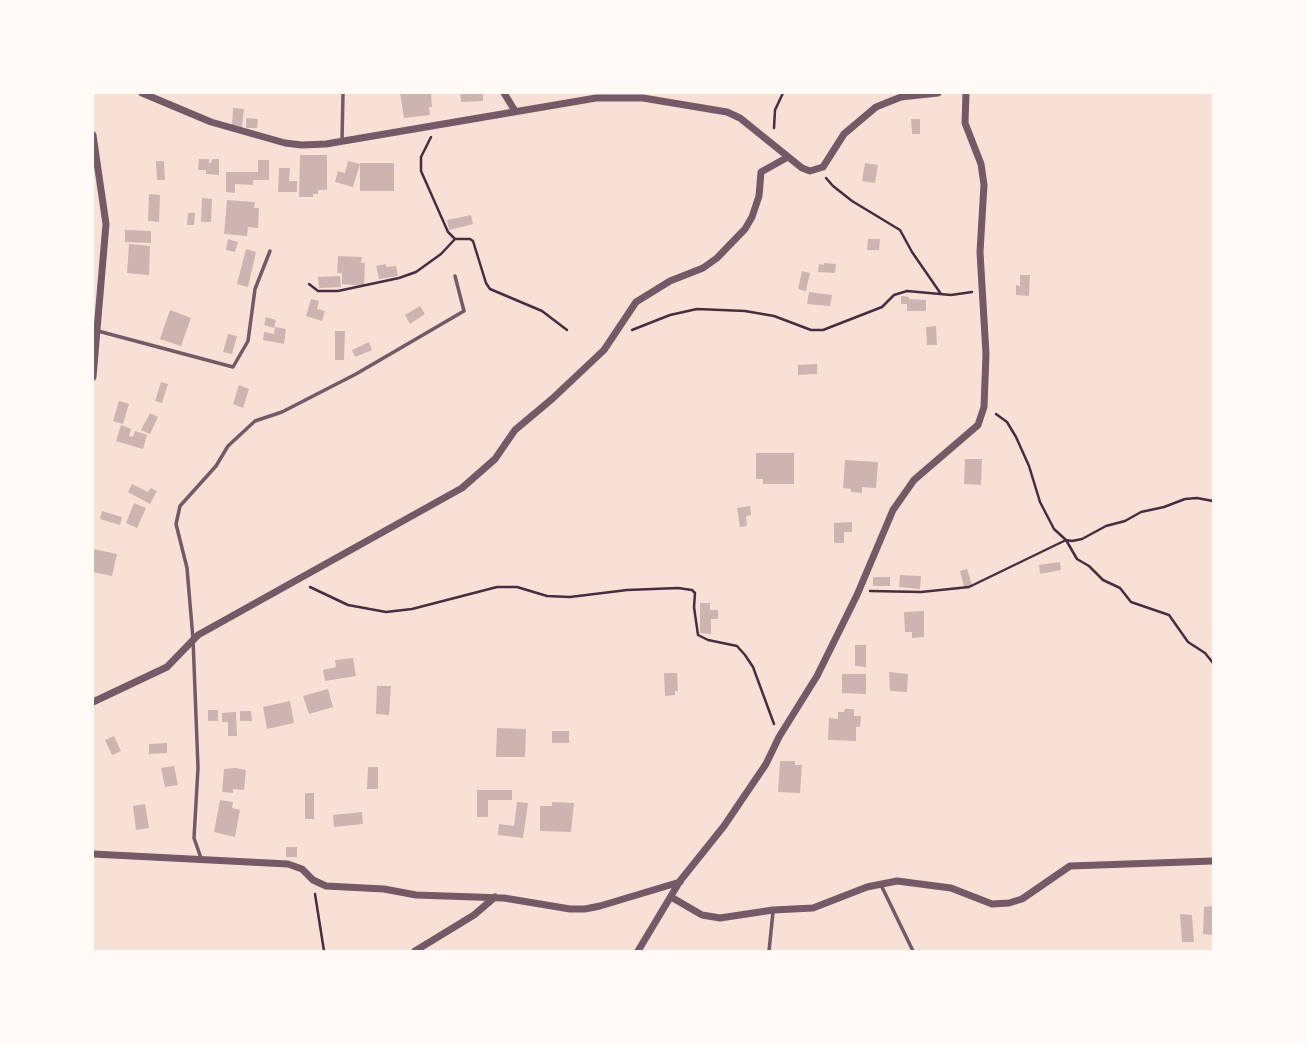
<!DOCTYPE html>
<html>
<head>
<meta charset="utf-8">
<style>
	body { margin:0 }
	#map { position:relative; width:1306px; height:1044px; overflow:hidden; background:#f7e1d7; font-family:Rubik,sans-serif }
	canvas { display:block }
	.frame { position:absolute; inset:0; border:94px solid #fffaf5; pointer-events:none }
</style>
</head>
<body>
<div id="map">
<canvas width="1306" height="1044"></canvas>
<div class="frame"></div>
</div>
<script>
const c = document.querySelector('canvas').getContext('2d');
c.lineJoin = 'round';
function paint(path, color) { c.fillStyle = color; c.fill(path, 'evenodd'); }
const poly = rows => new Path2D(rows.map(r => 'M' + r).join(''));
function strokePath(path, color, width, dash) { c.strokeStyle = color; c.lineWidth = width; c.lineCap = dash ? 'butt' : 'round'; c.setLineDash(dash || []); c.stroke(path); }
paint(poly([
	[400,93,431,93,432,107,429,107,430,115,404,118],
	[460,93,483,93,483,101,461,102],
	[233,108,244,109,242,127,232,126],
	[246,118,258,119,257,128,246,128],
	[911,119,920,119,920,134,912,134],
	[300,155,327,155,327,190,318,190,318,194,313,194,313,197,299,197],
	[199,159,209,159,209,163,211,163,212,159,219,159,219,175,206,174,206,170,198,170],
	[258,160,269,160,269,180,253,180,253,185,235,184,235,193,226,192,226,172,258,172],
	[156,161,164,161,165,180,157,180],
	[348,161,360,164,353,187,335,182,338,171,345,173],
	[360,163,394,163,394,191,360,191],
	[865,163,878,165,875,183,862,181],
	[279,168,290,168,289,181,297,181,297,192,278,192],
	[149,194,160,195,159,222,148,221],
	[202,198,212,199,211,222,201,222],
	[227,200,255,202,254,208,259,208,258,228,248,227,247,236,224,234],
	[188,213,195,213,194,225,187,225],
	[471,215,473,224,449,230,447,220],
	[125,230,151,231,151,243,125,242],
	[228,239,238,242,235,252,226,250],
	[868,239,880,239,879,250,867,250],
	[129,244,150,246,149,275,127,273],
	[246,249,256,252,248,287,237,284],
	[338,256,362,257,361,263,365,263,364,286,342,284,342,273,337,273],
	[824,263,836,264,835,273,818,272,819,264,824,265],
	[386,264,386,267,396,266,398,276,379,279,376,266],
	[802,271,810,273,806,291,798,289],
	[1020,275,1030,275,1029,296,1016,295,1016,285,1020,286],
	[340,276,341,287,319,288,318,277],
	[809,292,832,295,830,306,807,304],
	[901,296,909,297,909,299,926,300,926,311,907,311,907,304,901,304],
	[311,299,319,301,317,309,325,311,322,321,306,316],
	[420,306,425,314,410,324,405,315],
	[170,310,191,318,181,346,160,339],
	[266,317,276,320,274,328,264,325],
	[936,326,937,345,927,345,926,327],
	[275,327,286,329,284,344,263,340,264,332,274,334],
	[335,331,345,331,344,360,335,360],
	[228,334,237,336,232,354,223,352],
	[369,342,372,350,355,357,352,350],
	[817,364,817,374,798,375,798,365],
	[161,382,168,384,162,403,155,401],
	[239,385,249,389,243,408,233,404],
	[119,401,129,404,123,424,113,421],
	[150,413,158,417,150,434,141,430],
	[121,425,131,429,129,436,133,437,135,431,147,435,143,449,116,441],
	[756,453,794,453,794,484,763,484,763,479,756,479],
	[965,459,982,459,981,485,964,484],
	[845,460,878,462,876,488,862,487,862,493,851,492,851,489,843,488],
	[132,484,148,492,151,488,157,491,150,504,128,492],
	[134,503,146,508,137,528,126,523],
	[750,506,751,515,746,516,747,526,740,527,737,508],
	[102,511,122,517,120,525,100,519],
	[852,522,852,532,844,532,844,543,834,543,834,523],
	[93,549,117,554,112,576,93,572],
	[1060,562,1061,570,1040,574,1039,565],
	[967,569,972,585,964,587,960,571],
	[900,575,921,576,920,589,899,587],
	[873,577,890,577,890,586,873,586],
	[700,603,710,603,710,610,718,610,718,619,711,619,711,634,700,633],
	[924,611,924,637,912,638,912,632,905,632,904,612],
	[855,645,866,645,866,667,855,666],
	[353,658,356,676,325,681,323,670,336,667,335,660],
	[889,672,908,674,907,692,890,691],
	[664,673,677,673,678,691,675,691,675,695,665,696],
	[842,674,866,674,866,694,842,693],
	[377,686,391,686,389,715,376,714],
	[328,689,333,707,309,714,303,696],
	[290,701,294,723,267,729,263,707],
	[845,709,854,709,854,716,861,716,860,727,856,727,856,741,828,740,829,718,838,719,838,712,844,712],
	[208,710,218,710,218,721,208,721],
	[240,711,251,711,252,721,240,721],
	[236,712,237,736,228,736,228,722,222,722,222,713],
	[497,728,526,729,525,757,496,757],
	[552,731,569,731,569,743,552,743],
	[114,736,121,751,112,755,105,740],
	[167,743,167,753,149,754,149,744],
	[780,761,795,761,795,765,802,765,800,793,778,792],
	[174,766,178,785,165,787,161,768],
	[368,767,378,767,378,789,367,789],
	[235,768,246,770,244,790,233,789,233,793,222,792,224,769],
	[477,790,512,790,512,800,488,800,488,817,477,817],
	[305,793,314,793,314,819,305,819],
	[220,800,233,802,232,808,240,810,235,837,214,832],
	[517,802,528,803,523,838,498,835,499,824,514,826],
	[552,802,574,803,571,832,540,831,540,806,552,806],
	[145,804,149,828,136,830,133,806],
	[362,812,363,824,334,827,333,815],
	[286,847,297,847,297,857,286,857],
	[1213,906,1213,935,1203,934,1204,907],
	[1180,914,1192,915,1194,942,1182,942]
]), '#ccb4b1');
strokePath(poly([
	[774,128,775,110,783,93],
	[431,137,421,157,421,171,448,232,455,239,470,239,473,241,486,283,490,289,542,311,567,330],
	[826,178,833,186,852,201,900,230,912,252,941,294],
	[309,284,318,291,338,291,399,278,416,272,441,254,455,239],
	[632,330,670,315,697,309,745,311,774,316,811,330,823,330,882,307,894,295,907,291,951,295,972,292],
	[996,414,1007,422,1016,437,1029,466,1040,502,1054,529,1066,540,1072,541,1082,539,1106,526,1125,521,1141,512,1164,507,1185,499,1197,498,1213,501],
	[310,587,348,605,386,612,412,609,497,587,517,587,547,596,570,597,627,590,678,588,692,590,695,593,694,607,698,635,708,640,737,646,745,655,753,667,774,724],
	[870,591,921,592,969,587,1066,540,1077,559,1089,566,1103,580,1120,588,1131,602,1169,615,1188,642,1205,653,1213,663],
	[315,894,324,951]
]), '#4a2c40', 2.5);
strokePath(poly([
	[342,141,343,93],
	[98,331,233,367,248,341,255,289,270,251],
	[201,858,194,838,198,768,193,639,187,568,176,524,180,506,216,466,228,446,255,421,282,412,356,374,464,311,455,276],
	[881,885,913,951],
	[769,951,773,912]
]), '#755966', 3.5);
strokePath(poly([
	[142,93,211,122,285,143,302,145,326,144,596,98,643,98,727,112,740,118,802,168,810,171,823,167,844,134,876,107,901,97,938,93],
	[504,93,515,111],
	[93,135,106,224,93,377],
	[93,702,167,667,198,635,462,488,495,459,515,430,552,399,604,350,636,302,670,281,703,268,717,258,745,229,752,217,759,196,761,172,788,157],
	[93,854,288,864,302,869,313,880,326,886,384,889,416,895,504,898,570,909,585,909,600,906,680,882],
	[671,897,702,915,720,918,773,910,813,908,867,887,897,881,951,888,992,904,1009,903,1022,899,1070,866,1213,861],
	[415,951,474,915,495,897],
	[638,951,680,881,724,826,766,764,779,737,817,676,857,595,893,510,914,480,978,425,984,407,986,354,980,252,984,185,981,164,965,123,966,93]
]), '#755966', 7);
</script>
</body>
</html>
